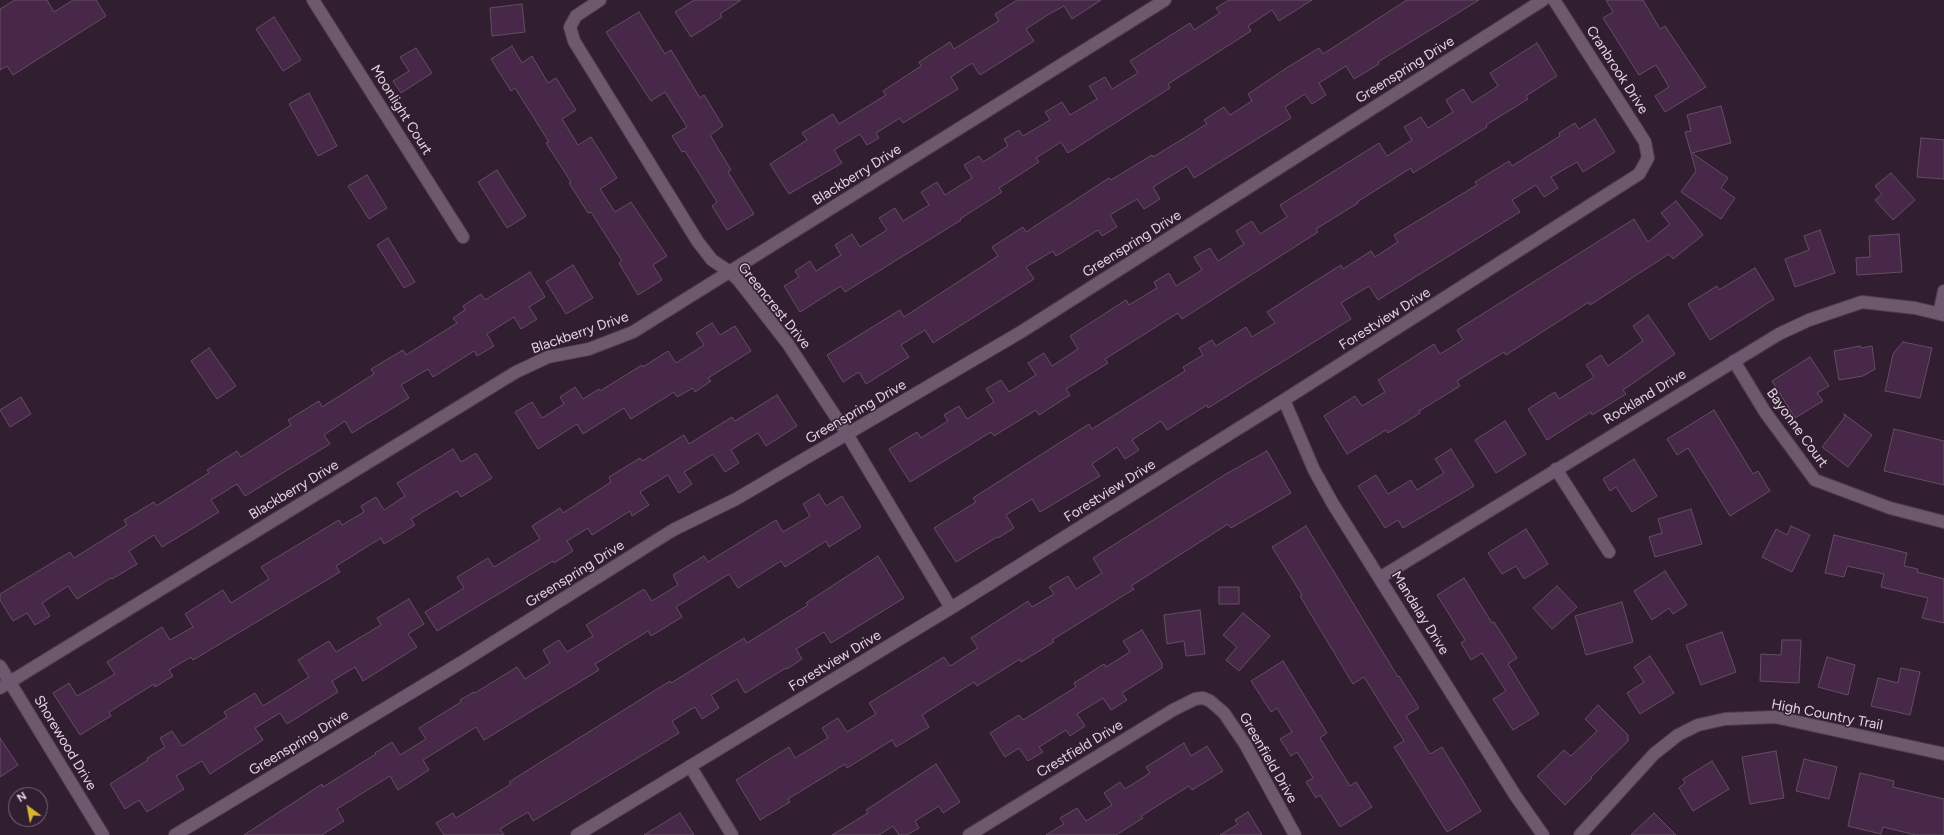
<!DOCTYPE html>
<html>
<head>
<meta charset="utf-8">
<style>
	body { margin:0 }
	#map { position:relative; width:1944px; height:835px; overflow:hidden; background:#321e31; font-family:Figtree,sans-serif }
	canvas { display:block }
	.north { position:absolute; left:8px; top:787px; width:40px; height:40px; box-sizing:border-box; background:#321e31; border:1px solid #796778; border-radius:50%; rotate:328deg; font-size:11px; font-weight:700; line-height:16px; text-align:center; color:#e3d5e2 }
	.north::after { content:''; display:block; margin:auto; width:14px; height:18px; background:#d8b434; clip-path:polygon(50% 0,100% 100%,50% 72%,0 100%) }
</style>
</head>
<body>
<div id="map">
<canvas width="1944" height="835"></canvas>
<div class="north">N</div>
</div>
<script>
const c = document.querySelector('canvas').getContext('2d');
c.lineJoin = 'round';
function paint(path, color) { c.fillStyle = color; c.fill(path, 'evenodd'); }
const poly = rows => new Path2D(rows.map(r => 'M' + r).join(''));
function strokePath(path, color, width, dash) { c.strokeStyle = color; c.lineWidth = width; c.lineCap = dash ? 'butt' : 'round'; c.setLineDash(dash || []); c.stroke(path); }
function label(font, color, halo, rows, align = 'center') {
  c.font = font + ' Figtree,sans-serif'; c.lineWidth = 3; c.setLineDash([]); c.textBaseline = 'middle'; c.strokeStyle = halo; c.fillStyle = color; for (const [text, x, y, turn = 0] of rows) {
    c.save(); c.translate(x, y); c.rotate((+turn || 0) * Math.PI / 180); c.textAlign = isNaN(turn) ? turn : align; if (halo) c.strokeText(text, 0, 0); c.fillText(text, 0, 0); c.restore();
  }
}
const building = poly([
	[15,0,47,0,54,12,73,0,96,0,106,16,13,75,7,66,0,70,0,9,15,0],
	[694,0,741,0,720,14,722,17,691,37,675,12,694,0],
	[1017,0,1101,0,1072,19,1064,6,1049,14,1026,29,1034,41,980,75,972,63,951,77,958,89,903,123,900,118,876,133,879,138,867,145,860,134,834,150,842,163,789,194,770,164,807,140,802,133,833,114,839,124,886,95,883,91,921,66,919,62,950,42,954,49,999,21,995,14,1017,0],
	[1229,0,1312,0,1279,21,1272,10,1248,26,1251,31,1168,84,1170,88,1068,153,1061,142,1036,158,1039,162,999,188,1002,192,960,219,961,220,845,292,841,286,800,312,784,286,799,277,795,271,810,261,816,271,841,255,835,245,852,234,860,247,887,230,879,218,895,208,903,221,929,205,921,192,937,182,945,195,972,178,964,165,979,156,983,162,1008,146,1004,139,1019,130,1023,136,1050,120,1045,112,1062,102,1070,115,1097,99,1089,86,1105,77,1112,89,1138,73,1130,61,1190,23,1194,30,1220,13,1216,8,1229,0],
	[1407,0,1479,0,1378,62,1379,64,1354,79,1346,66,1319,83,1326,95,1312,104,1305,94,1285,107,1291,118,1194,178,1187,166,1153,187,1160,199,1144,209,1137,199,1110,215,1117,227,1102,236,1098,230,1056,256,1053,251,1026,267,1034,279,933,343,925,330,901,345,909,357,866,384,859,372,843,382,827,355,900,310,904,317,998,256,992,247,1023,227,1026,232,1109,178,1111,180,1152,155,1153,157,1207,124,1204,120,1224,107,1230,115,1252,101,1248,94,1288,67,1319,48,1323,54,1407,0],
	[1606,0,1643,0,1660,29,1665,26,1706,87,1665,112,1655,96,1669,87,1656,65,1639,75,1603,18,1613,12,1606,0],
	[522,4,525,32,492,36,490,8,522,4],
	[639,12,665,54,671,50,700,98,704,95,723,126,710,135,731,170,728,172,754,214,727,230,712,206,717,202,685,151,682,152,672,136,687,127,665,92,651,101,606,32,639,12],
	[274,17,301,60,283,71,256,29,274,17],
	[1537,43,1557,76,1526,96,1528,99,1486,125,1487,127,1413,173,1411,168,1357,202,1358,203,1316,229,1318,232,1182,319,1178,313,1105,359,1108,363,1066,389,1070,395,1039,415,1036,410,994,436,991,432,910,482,889,449,917,432,921,438,948,421,944,415,959,406,967,419,994,402,986,389,1001,380,1009,392,1036,375,1028,363,1044,353,1052,366,1078,349,1070,336,1126,300,1129,305,1157,288,1154,282,1169,273,1176,286,1202,270,1194,257,1210,248,1218,261,1244,244,1236,231,1252,221,1260,234,1287,217,1280,205,1379,143,1387,156,1412,140,1404,127,1421,117,1428,128,1453,112,1446,100,1463,89,1472,103,1498,86,1490,73,1537,43],
	[512,46,522,63,532,56,548,83,556,78,576,110,562,119,578,145,591,137,617,178,600,189,615,212,631,202,667,256,653,265,662,280,638,295,619,263,622,261,591,212,588,213,569,183,571,182,546,143,549,142,515,88,511,91,491,59,512,46],
	[416,48,432,73,401,93,393,81,409,71,400,57,416,48],
	[309,93,337,146,318,156,289,104,309,93],
	[1721,106,1731,143,1692,153,1728,178,1721,188,1735,198,1721,219,1681,192,1696,171,1685,132,1691,131,1687,115,1721,106],
	[1595,119,1615,152,1583,172,1577,162,1551,177,1558,188,1544,197,1536,185,1512,200,1520,212,1378,300,1369,286,1341,303,1351,319,1208,408,1207,405,1167,430,1161,421,1132,440,1139,450,1125,459,1117,447,1092,464,1100,476,1040,512,1032,499,1006,515,1014,528,998,538,997,537,956,562,934,528,976,502,973,498,1089,424,1092,429,1185,371,1183,367,1203,355,1199,348,1212,340,1216,346,1246,327,1252,337,1275,323,1267,312,1309,285,1341,265,1343,269,1371,251,1375,257,1398,242,1394,235,1477,185,1475,182,1509,161,1512,166,1560,136,1559,133,1575,123,1579,129,1595,119],
	[1921,138,1944,140,1944,179,1917,177,1921,138],
	[497,170,526,216,507,228,478,182,497,170],
	[1891,173,1915,200,1893,220,1875,200,1882,194,1875,186,1891,173],
	[367,175,387,208,369,219,348,186,367,175],
	[1676,201,1703,235,1673,259,1669,254,1590,305,1589,302,1506,355,1504,352,1457,381,1460,386,1419,411,1420,413,1388,433,1386,430,1347,454,1324,416,1355,396,1362,406,1385,392,1378,380,1434,344,1440,354,1463,340,1457,330,1634,219,1648,242,1670,224,1661,213,1676,201],
	[1820,230,1835,273,1795,287,1785,259,1809,250,1804,236,1820,230],
	[1899,234,1902,272,1857,275,1856,258,1870,257,1869,236,1899,234],
	[388,238,415,282,404,288,377,245,388,238],
	[573,265,593,298,566,314,546,282,573,265],
	[1755,268,1774,299,1710,340,1688,304,1717,286,1719,290,1755,268],
	[530,272,545,297,529,307,537,319,521,329,514,317,487,334,494,346,477,356,474,351,433,377,428,369,401,385,409,398,352,433,345,421,324,435,330,444,245,496,237,484,211,500,219,512,162,547,154,535,129,551,137,564,112,579,111,578,77,599,68,586,42,603,50,616,35,625,27,613,13,621,0,600,0,594,70,552,74,558,127,525,124,520,154,502,156,506,209,473,207,470,237,451,241,457,291,425,288,420,319,401,322,407,374,374,371,369,403,350,406,355,457,323,453,318,465,310,463,306,481,294,485,300,530,272],
	[1648,315,1675,354,1623,390,1626,394,1592,415,1591,412,1547,440,1528,409,1555,392,1559,399,1594,377,1586,365,1601,355,1608,366,1643,341,1633,326,1648,315],
	[712,323,720,335,735,326,751,351,708,378,711,381,695,392,693,388,677,397,674,392,631,419,624,408,583,434,577,424,538,449,515,412,532,402,542,418,564,404,560,397,575,387,583,399,599,389,600,391,642,365,643,367,668,351,676,363,704,345,696,333,712,323],
	[1903,342,1932,348,1920,398,1885,391,1893,354,1903,342],
	[1860,346,1861,348,1872,346,1875,369,1863,376,1839,380,1834,351,1860,346],
	[209,348,236,386,217,399,191,361,209,348],
	[1810,357,1829,386,1817,393,1823,401,1795,418,1772,381,1810,357],
	[777,395,797,426,766,446,758,433,731,450,739,463,725,472,713,454,684,472,692,484,679,493,668,475,640,492,649,505,632,516,630,511,592,535,588,528,567,541,573,551,554,563,553,561,437,631,425,612,464,588,457,577,488,558,494,567,540,539,532,526,560,508,563,513,611,482,609,477,640,458,642,461,684,435,689,444,732,417,735,421,777,395],
	[21,397,31,414,10,427,0,410,21,397],
	[1714,410,1753,474,1758,471,1770,491,1730,516,1688,448,1677,455,1667,439,1714,410],
	[1844,414,1872,435,1848,467,1822,447,1845,417,1844,414],
	[1505,421,1526,454,1496,473,1475,440,1505,421],
	[1894,429,1944,441,1944,485,1884,471,1894,429],
	[453,449,461,462,476,453,492,478,461,497,457,491,411,519,415,525,384,544,381,538,336,566,340,572,193,660,191,657,169,670,173,676,155,687,154,684,109,712,111,716,80,735,53,693,69,683,77,696,93,687,115,674,107,662,162,627,170,640,193,627,185,614,223,590,231,603,269,579,261,567,339,520,342,525,364,512,361,506,376,497,384,510,405,496,397,483,453,449],
	[1451,449,1474,486,1403,528,1398,520,1385,528,1358,486,1376,475,1388,494,1411,480,1417,490,1444,473,1435,459,1451,449],
	[1267,451,1291,493,1231,528,1228,524,1131,586,1134,589,1052,640,1054,642,1021,662,1020,659,977,686,974,682,922,715,929,727,896,747,892,740,847,768,845,764,788,799,790,802,760,820,736,780,789,747,795,758,828,738,822,728,838,718,847,732,876,714,869,703,944,657,950,666,978,648,971,638,1028,601,1032,607,1054,594,1049,587,1068,576,1076,589,1102,573,1093,558,1226,474,1267,451],
	[1634,459,1657,496,1632,512,1616,487,1610,491,1603,479,1634,459],
	[819,494,826,506,842,496,861,527,829,547,826,541,785,567,781,561,738,588,729,574,676,607,682,617,651,636,648,631,595,664,599,670,484,740,476,727,423,760,429,770,398,790,390,776,337,809,344,821,322,835,244,835,322,784,323,787,376,754,375,753,392,742,400,755,426,739,419,728,461,702,460,700,474,692,475,693,517,667,525,679,550,663,543,650,559,640,567,652,593,636,586,625,644,589,652,601,678,585,673,575,704,556,708,562,776,520,783,532,810,516,803,504,819,494],
	[1691,509,1702,544,1655,557,1649,537,1662,533,1658,519,1691,509],
	[1306,526,1398,677,1399,676,1419,708,1406,716,1430,754,1442,747,1481,811,1447,832,1394,747,1404,741,1364,677,1353,684,1300,596,1302,595,1272,547,1306,526],
	[1791,526,1810,535,1792,572,1762,557,1776,529,1787,535,1791,526],
	[1526,529,1548,564,1524,579,1516,566,1502,574,1488,553,1526,529],
	[1834,535,1907,553,1904,566,1918,569,1917,572,1944,579,1944,623,1922,618,1928,598,1881,587,1884,574,1847,566,1844,577,1825,573,1834,535],
	[878,556,904,598,831,643,824,632,796,649,802,659,787,669,786,668,745,693,737,679,711,695,719,708,702,719,695,707,672,721,679,733,533,821,528,812,500,829,504,835,444,835,436,823,453,813,456,818,511,784,509,782,670,681,671,683,744,638,747,643,808,605,806,603,878,556],
	[1665,571,1687,605,1673,614,1669,608,1652,620,1634,591,1665,571],
	[1464,578,1492,623,1494,622,1517,658,1508,664,1539,714,1513,730,1493,699,1506,691,1482,653,1471,660,1461,643,1465,640,1437,595,1464,578],
	[1557,586,1577,607,1552,629,1533,608,1557,586],
	[1219,587,1239,587,1239,604,1219,604,1219,587],
	[409,599,424,624,408,634,417,647,363,681,355,667,332,681,338,692,287,724,280,713,255,728,263,740,210,774,202,761,176,776,184,789,147,812,139,800,125,809,110,784,148,760,147,758,165,747,160,738,172,731,182,746,227,717,224,712,255,693,263,706,309,677,298,660,329,641,336,652,381,625,377,618,409,599],
	[1622,602,1633,642,1586,655,1575,616,1622,602],
	[1200,610,1205,654,1186,656,1184,641,1167,644,1164,615,1200,610],
	[1243,613,1270,636,1239,671,1226,660,1237,647,1223,635,1243,613],
	[1142,630,1162,663,1162,668,1122,693,1127,700,1111,710,1103,698,1077,714,1085,726,1070,736,1066,730,1039,747,1043,752,1028,761,1019,748,1005,757,990,733,1019,715,1023,720,1076,687,1074,683,1104,664,1106,667,1130,652,1123,641,1142,630],
	[1722,632,1736,672,1701,685,1686,645,1722,632],
	[1782,640,1801,640,1799,683,1760,681,1761,654,1781,655,1782,640],
	[1650,656,1674,693,1640,714,1627,693,1644,682,1634,667,1650,656],
	[1827,657,1855,665,1848,695,1818,687,1827,657],
	[1283,661,1327,733,1320,738,1350,786,1356,782,1372,807,1340,827,1320,795,1316,798,1306,782,1313,778,1297,752,1291,756,1280,739,1292,732,1277,708,1271,712,1251,681,1283,661],
	[1901,668,1920,672,1910,715,1871,706,1878,678,1898,683,1901,668],
	[1598,705,1628,735,1628,741,1591,777,1592,778,1565,805,1537,776,1564,750,1571,756,1597,731,1585,719,1598,705],
	[0,738,18,765,0,777,0,738],
	[1184,743,1191,756,1207,746,1223,771,1192,790,1189,786,1141,816,1143,818,1116,835,1046,835,1064,824,1060,818,1077,808,1086,821,1112,805,1104,793,1120,782,1125,789,1150,773,1146,767,1184,743],
	[1776,751,1784,798,1750,804,1742,757,1776,751],
	[1804,759,1837,767,1829,799,1796,791,1804,759],
	[1712,761,1729,789,1693,811,1679,788,1685,783,1683,779,1712,761],
	[936,764,960,802,943,813,939,806,915,821,919,828,907,835,899,835,893,826,879,835,832,835,868,813,866,810,936,764],
	[1860,773,1894,781,1893,787,1944,799,1944,835,1916,835,1883,827,1881,834,1848,826,1860,773],
	[1248,812,1262,835,1220,835,1238,824,1235,820,1248,812],
	[680,813,694,835,644,835,680,813],
	[1654,813,1676,835,1631,835,1654,813]
]);
paint(building, '#482848');
strokePath(building, '#644e64', 1);
const minor = poly([
	[313,0,463,237],
	[600,0,576,16,570,27,574,41,698,242,712,260,730,272,739,281,788,344,847,434,951,608],
	[1939,314,1944,291],
	[1734,361,1765,412,1815,480,1890,508,1944,522],
	[1284,400,1314,470,1333,504,1515,795,1543,835],
	[1556,469,1609,552],
	[1381,577,1779,334,1809,320,1862,302,1915,308,1944,315],
	[0,666,103,835],
	[0,688,516,372,548,357,589,349,633,332,1165,0],
	[690,766,732,835],
	[175,835,462,662,673,530,736,499,1021,332,1543,0],
	[577,835,951,608,1284,400,1639,174,1648,158,1645,142,1554,0],
	[969,835,1173,710,1195,699,1203,698,1210,701,1224,713,1245,744,1295,835],
	[1580,835,1654,754,1678,735,1698,725,1725,719,1775,717,1944,754]
]);
strokePath(minor, '#4e3d4d', 14);
strokePath(minor, '#6e586e', 12);
label('14px', '#e3d5e2', '#321e31', [
	["Greenspring Drive",1405,70,-32],
	["Cranbrook Drive",1617,70,57],
	["Moonlight Court",401,110,58],
	["Blackberry Drive",857,175,-32],
	["Greenspring Drive",1132,244,-32],
	["Greencrest Drive",774,306,51],
	["Forestview Drive",1385,319,-32],
	["Blackberry Drive",580,333,-19],
	["Rockland Drive",1645,397,-31],
	["Greenspring Drive",856,412,-30],
	["Bayonne Court",1797,428,54],
	["Blackberry Drive",294,490,-31],
	["Forestview Drive",1110,491,-32],
	["Greenspring Drive",575,574,-32],
	["Mandalay Drive",1420,613,58],
	["Forestview Drive",835,661,-31],
	["High Country Trail",1827,715,11],
	["Shorewood Drive",65,743,59],
	["Greenspring Drive",299,743,-31],
	["Crestfield Drive",1080,749,-31],
	["Greenfield Drive",1268,758,60]
]);
</script>
</body>
</html>
